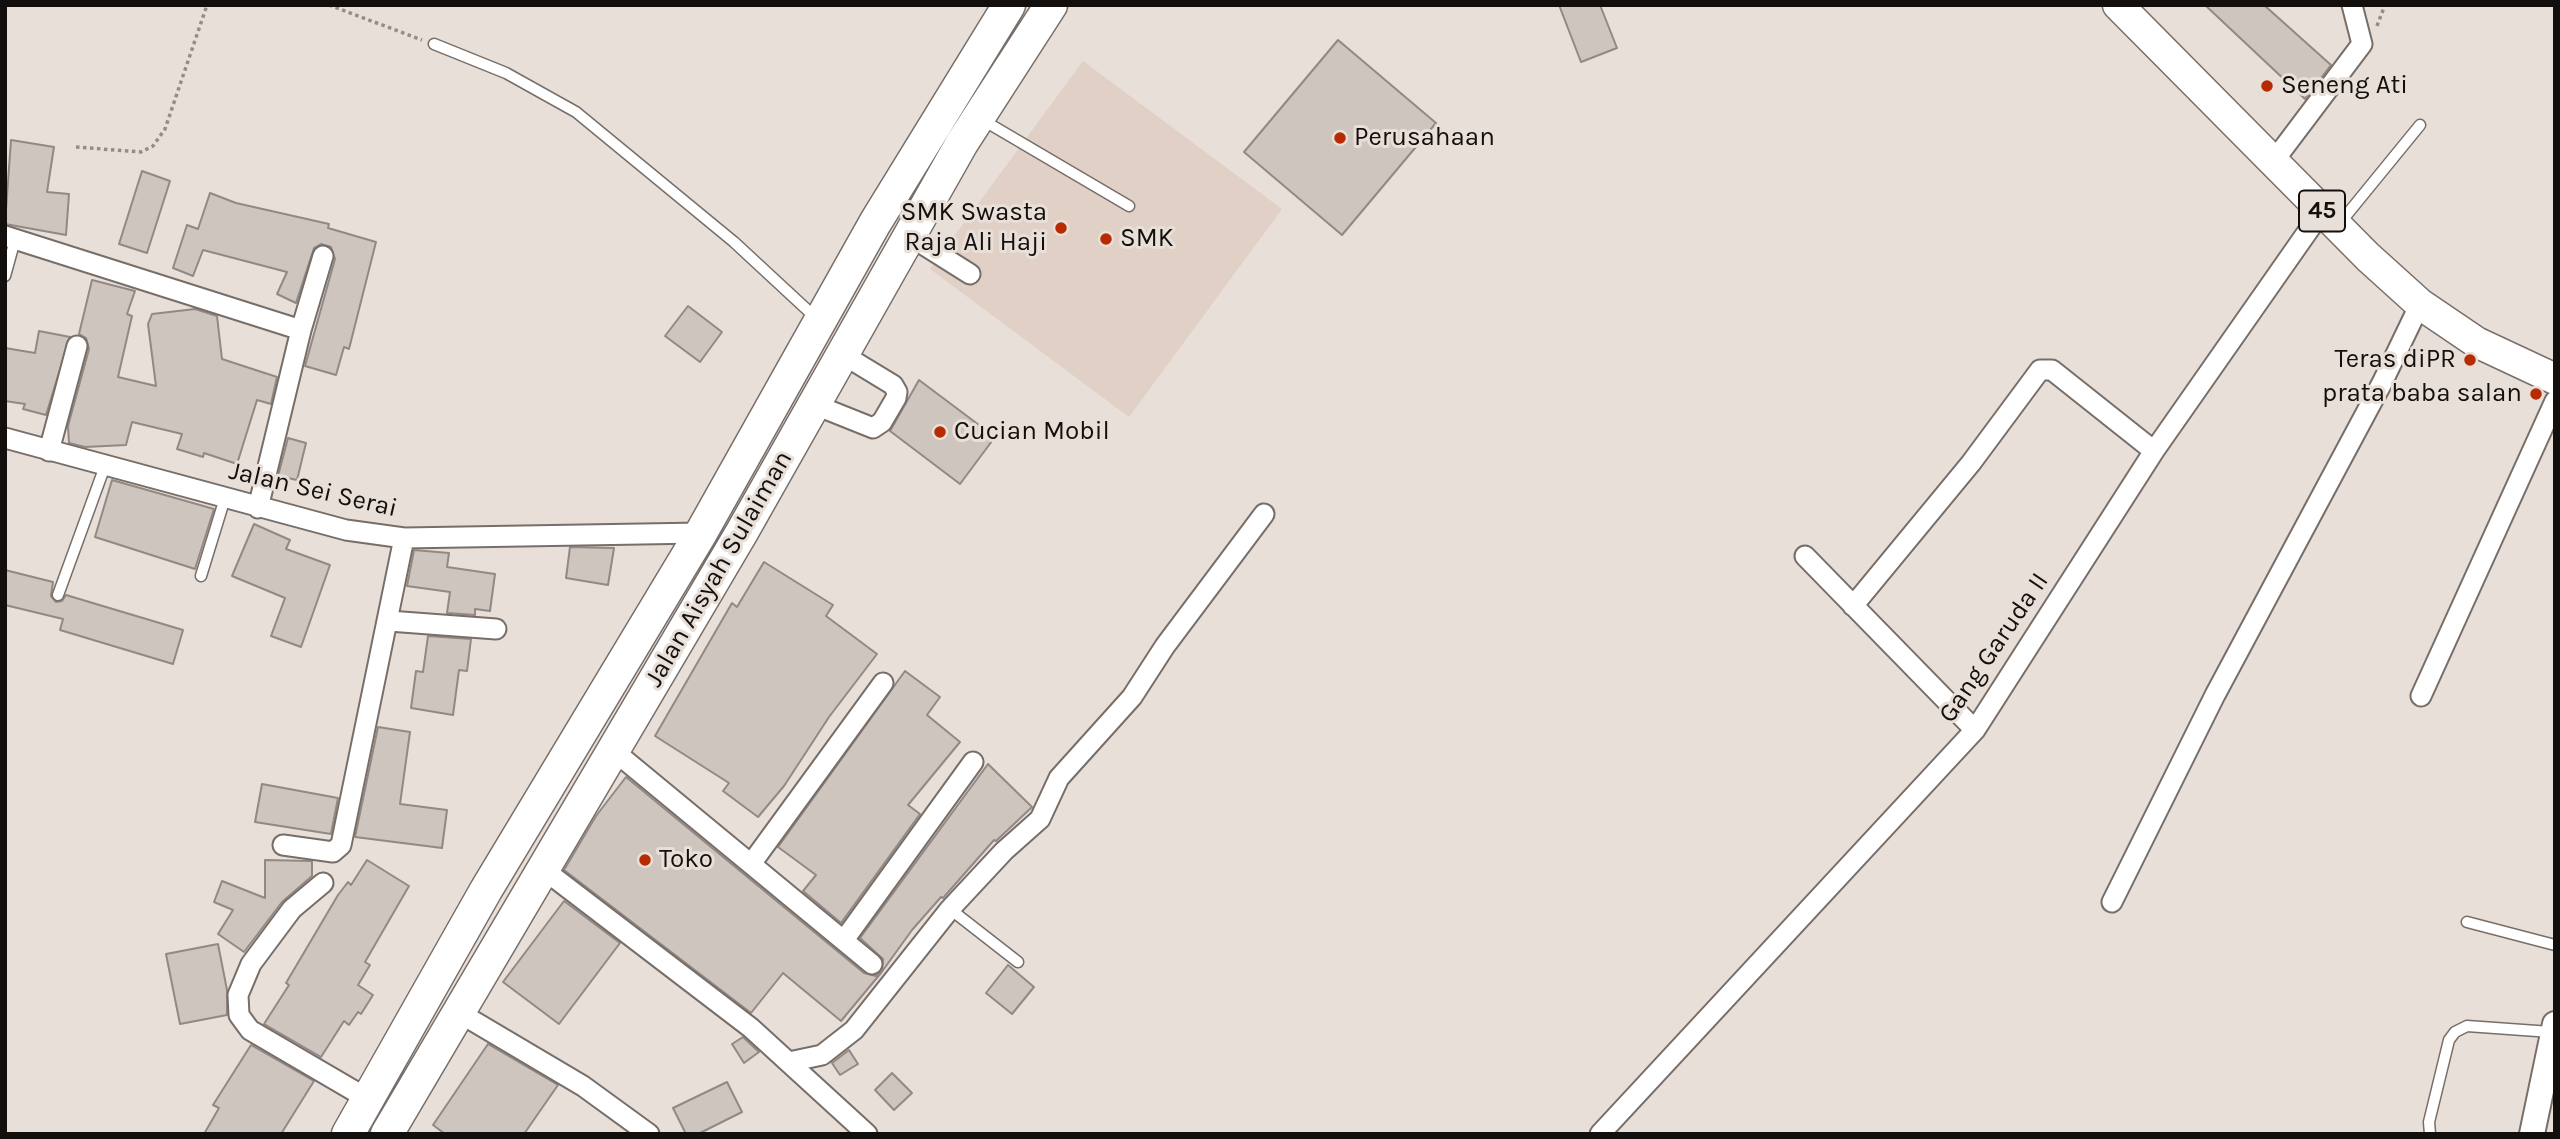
<!DOCTYPE html>
<html>
<head>
<meta charset="utf-8">
<style>
	body { margin:0 }
	#map { position:relative; width:2560px; height:1139px; overflow:hidden; background:#e9dfd9; font-family:Karla,sans-serif }
	canvas { display:block }
	.frame { position:absolute; inset:0; border:7px solid #130f0d; pointer-events:none }
</style>
</head>
<body>
<div id="map">
<canvas width="2560" height="1139"></canvas>
<div class="frame"></div>
</div>
<script>
const c = document.querySelector('canvas').getContext('2d');
c.lineJoin = 'round';
function paint(path, color) { c.fillStyle = color; c.fill(path, 'evenodd'); }
const poly = rows => new Path2D(rows.map(r => 'M' + r).join(''));
function strokePath(path, color, width, dash) { c.strokeStyle = color; c.lineWidth = width; c.lineCap = dash ? 'butt' : 'round'; c.setLineDash(dash || []); c.stroke(path); }
function label(font, color, halo, rows, align = 'center') {
  c.font = font + ' Karla,sans-serif'; c.lineWidth = 6; c.setLineDash([]); c.textBaseline = 'middle'; c.strokeStyle = halo; c.fillStyle = color; for (const [text, x, y, turn = 0] of rows) {
    c.save(); c.translate(x, y); c.rotate((+turn || 0) * Math.PI / 180); c.textAlign = isNaN(turn) ? turn : align; if (halo) c.strokeText(text, 0, 0); c.fillText(text, 0, 0); c.restore();
  }
}
paint(poly([
	[1083,61,1282,209,1129,417,930,269]
]), '#e0d0c5');
const building = poly([
	[1559,5,1600,5,1617,48,1581,62,1559,5],
	[2205,5,2264,5,2331,65,2305,99,2205,5],
	[1338,40,1436,123,1342,235,1244,152,1338,40],
	[11,140,54,147,47,192,69,194,66,235,5,224,11,140],
	[142,171,170,181,147,253,119,244,142,171],
	[210,193,236,203,329,224,328,228,376,242,349,349,344,347,336,375,305,366,335,259,331,247,321,244,314,248,296,303,277,294,287,272,203,250,193,276,173,268,187,225,198,229,210,193],
	[92,280,135,291,127,314,132,316,118,377,156,386,148,324,152,314,195,309,217,316,222,359,277,377,271,404,257,400,237,464,204,453,203,457,177,449,182,434,132,422,126,445,85,447,69,443,68,426,89,349,86,338,79,334,92,280],
	[688,306,722,332,700,362,665,336,688,306],
	[39,331,70,337,46,415,23,409,25,404,5,401,5,348,35,353,39,331],
	[919,380,995,437,960,484,890,431,919,380],
	[288,438,306,443,297,480,278,476,288,438],
	[112,480,214,509,195,569,95,537,112,480],
	[254,524,290,540,286,549,330,565,301,647,271,636,285,598,232,576,254,524],
	[570,547,614,548,608,585,566,578,570,547],
	[414,550,449,553,447,567,495,574,490,611,475,609,475,615,447,613,450,592,407,586,414,550],
	[764,562,833,605,826,616,877,654,829,717,784,786,758,817,723,791,729,783,655,736,732,603,737,607,764,562],
	[5,570,53,582,51,596,56,602,62,601,66,595,183,630,173,664,60,630,63,619,5,605,5,570],
	[428,636,471,639,467,671,459,670,453,715,411,708,416,671,423,672,428,636],
	[905,671,940,697,927,715,960,742,908,805,920,814,841,923,803,891,816,875,778,847,905,671],
	[378,727,410,732,400,804,447,810,442,848,355,837,378,727],
	[988,764,1032,807,996,841,994,840,943,898,941,897,912,930,881,973,841,1021,783,973,751,1013,564,870,596,816,626,777,864,973,876,976,882,971,883,959,860,938,988,764],
	[262,784,338,798,331,834,255,822,262,784],
	[265,860,312,861,312,876,282,902,244,952,218,934,233,910,214,902,222,881,265,898,265,860],
	[367,860,409,886,365,962,370,965,358,985,373,995,361,1014,358,1012,349,1025,344,1021,321,1057,264,1024,289,985,286,983,338,895,348,882,351,885,367,860],
	[564,901,620,943,559,1024,503,982,564,901],
	[218,944,227,990,227,1015,180,1024,166,954,218,944],
	[1008,965,1034,987,1012,1014,986,993,1008,965],
	[743,1037,759,1052,744,1063,732,1044,743,1037],
	[488,1044,558,1085,524,1134,445,1134,433,1125,488,1044],
	[251,1045,314,1081,281,1134,204,1134,219,1108,213,1105,251,1045],
	[849,1050,858,1064,840,1075,832,1063,849,1050],
	[892,1073,912,1093,894,1110,875,1090,892,1073],
	[727,1082,742,1112,698,1134,686,1134,673,1108,727,1082]
]);
paint(building, '#cfc5bf');
strokePath(building, '#928984', 2);
const service = poly([
	[434,44,506,73,576,112,734,242,816,318],
	[981,119,1129,206],
	[2340,223,2420,125],
	[5,276,15,240],
	[201,576,225,498],
	[58,595,105,466],
	[950,909,1018,962],
	[2467,922,2555,945],
	[2430,1134,2429,1122,2449,1040,2455,1032,2467,1026,2551,1032]
]);
const minor = poly([
	[2273,162,2362,44,2352,5],
	[908,235,970,274],
	[5,236,301,330,258,508],
	[301,330,323,256],
	[813,404,873,428,882,422,896,398,897,392,893,385,842,354],
	[5,438,346,530,404,538,701,533],
	[49,451,77,346],
	[1805,556,1975,730],
	[1853,606,1971,463,2040,370,2052,370,2154,451],
	[389,621,496,629],
	[2421,696,2555,401],
	[614,751,872,964],
	[283,845,333,852,341,845,404,538],
	[751,864,883,683],
	[543,869,751,1028,867,1134],
	[323,883,292,909,251,964,238,995,239,1015,250,1030,368,1099],
	[2112,902,2215,695,2382,383,2420,304],
	[844,940,973,762],
	[458,1012,583,1086,649,1134],
	[789,1062,822,1055,854,1030,950,909,1004,851,1040,819,1059,778,1132,697,1165,646,1264,514],
	[1600,1134,1975,730,2154,451,2322,211]
]);
const tertiary = poly([
	[2532,1134,2555,1024]
]);
const primary = poly([
	[2118,5,2368,257,2420,304,2476,342,2555,379]
]);
const trunk = poly([
	[348,1134,486,890,701,533,875,223,1009,5],
	[387,1134,742,532,962,143,1051,5]
]);
strokePath(service, '#776e69', 13);
strokePath(minor, '#776e69', 23);
strokePath(tertiary, '#776e69', 28);
strokePath(primary, '#776e69', 33);
strokePath(trunk, '#776e69', 35);
strokePath(poly([
	[329,5,422,40],
	[2377,26,2385,5],
	[76,147,141,152,153,146,165,129,207,5]
]), '#948c88', 3.5, [3.5, 3.5]);
strokePath(service, '#fff', 10);
strokePath(minor, '#fff', 19);
strokePath(tertiary, '#fff', 24);
strokePath(primary, '#fff', 30);
strokePath(trunk, '#fff', 32);
for (const [x, y, r, color] of [
	[2267,86,7,"#b62b01"],
	[1340,138,7,"#b62b01"],
	[1061,228,7,"#b62b01"],
	[1106,239,7,"#b62b01"],
	[2470,360,7,"#b62b01"],
	[2536,394,7,"#b62b01"],
	[940,432,7,"#b62b01"],
	[645,860,7,"#b62b01"]
]) { const dot = new Path2D(); dot.arc(x, y, r, 0, 2 * Math.PI); c.fillStyle = color; c.fill(dot); strokePath(dot, '#e9dfd9', 2.5); }
for (const [x, y, w] of [
	[2322,211,46]
]) { const box = new Path2D(); box.roundRect(x - w / 2, y - 20.5, w, 41, 5); c.fillStyle = '#e9dfd9'; c.fill(box); strokePath(box, '#130f0d', 2); }
label('bold 24px', '#130f0d', null, [
	["45",2322,211]
]);
label('26px', '#130f0d', '#e9dfd9', [
	["Seneng Ati",2281,86],
	["Perusahaan",1354,138],
	["SMK Swasta",1047,213,"right"],
	["Raja Ali Haji",1047,243,"right"],
	["SMK",1120,239],
	["Teras diPR",2456,360,"right"],
	["prata baba salan",2522,394,"right"],
	["Cucian Mobil",954,432],
	["Toko",659,860]
], 'left');
label('26px', '#130f0d', '#e9dfd9', [
	["Jalan Sei Serai",313,490,13],
	["Jalan Aisyah Sulaiman",719,569,-60],
	["Gang Garuda II",1994,648,-56]
]);
</script>
</body>
</html>
